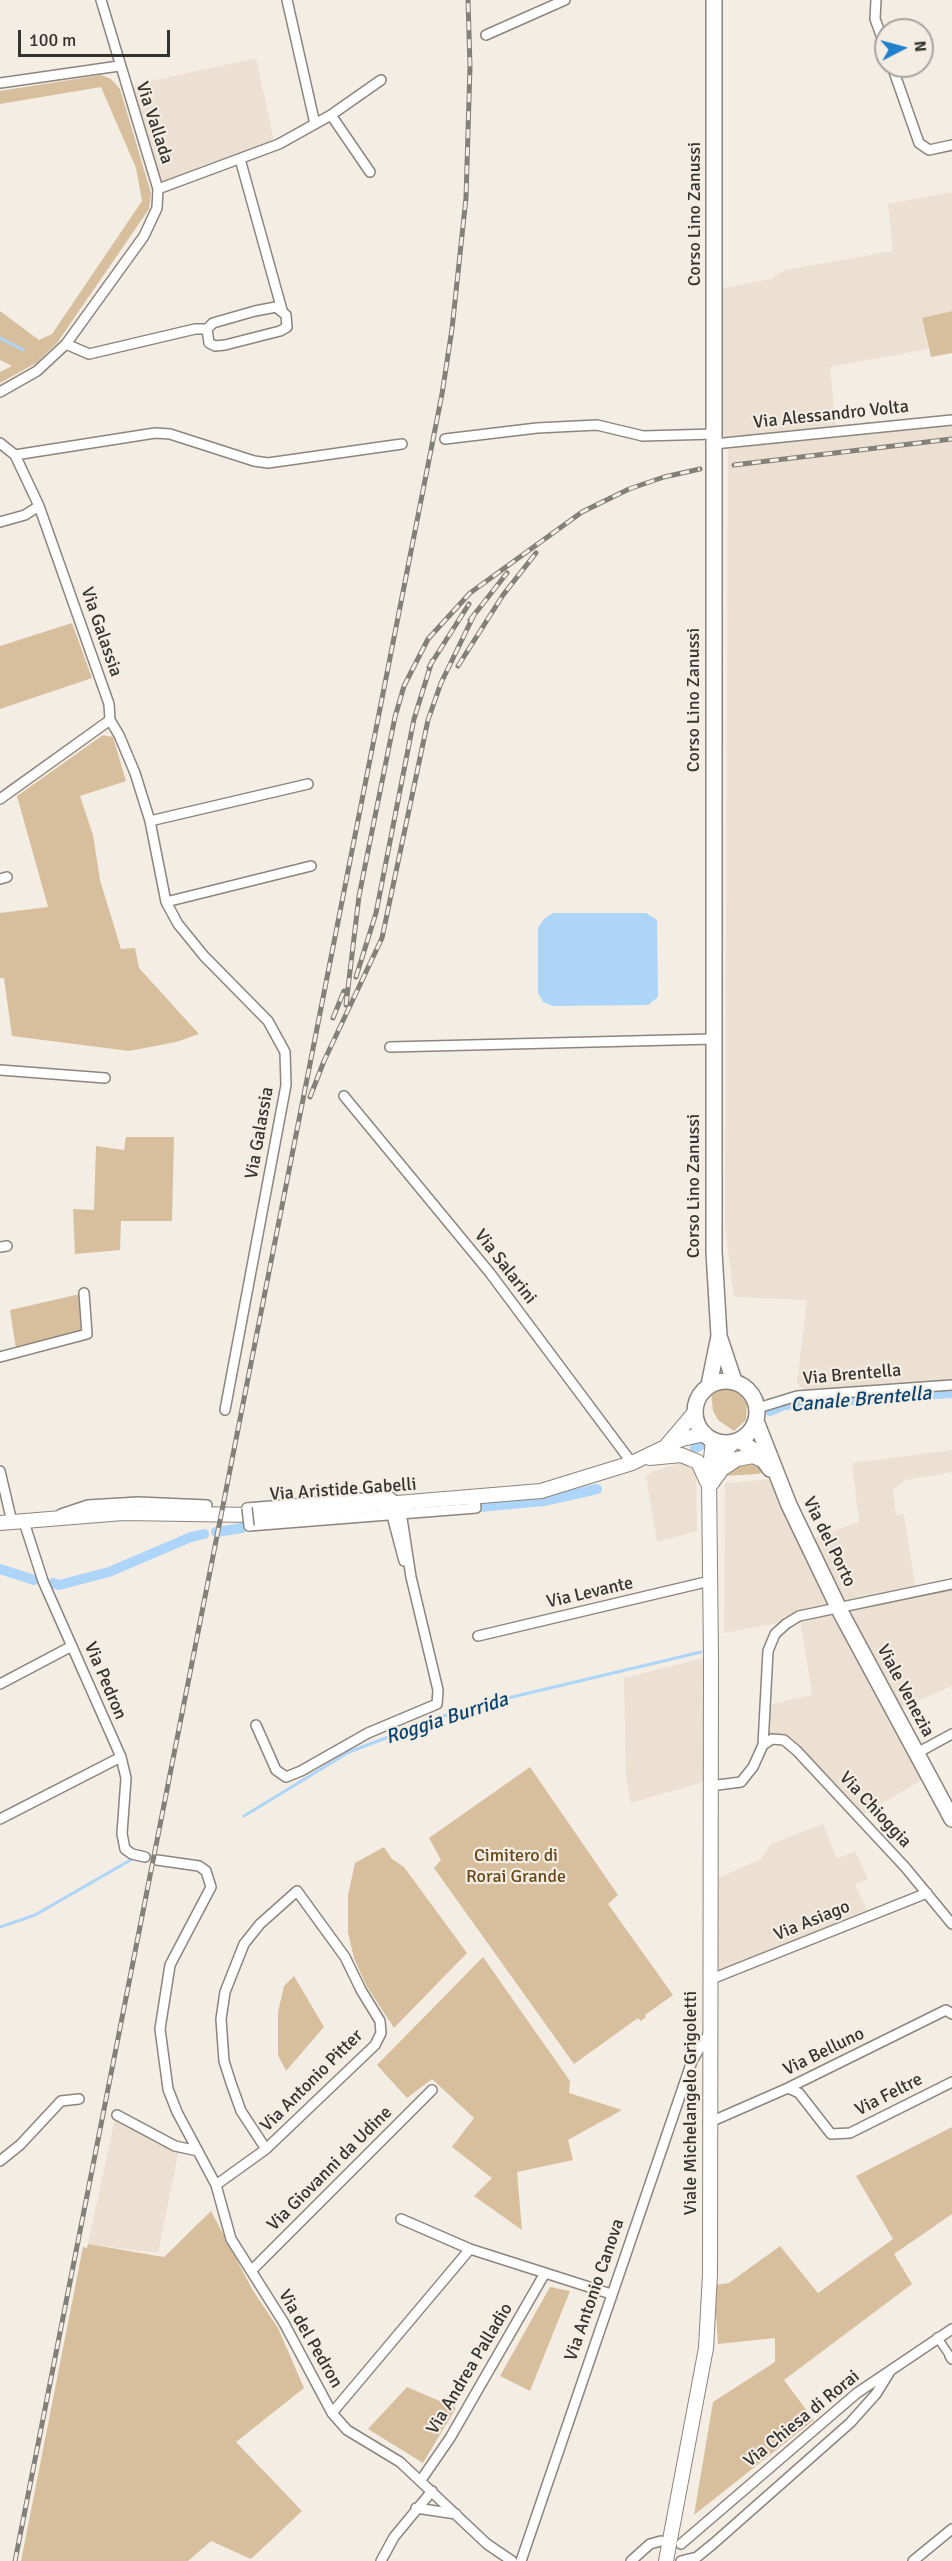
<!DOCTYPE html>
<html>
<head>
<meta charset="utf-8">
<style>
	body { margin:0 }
	#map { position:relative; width:952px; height:2561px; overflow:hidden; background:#f4ede4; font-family:Signika,sans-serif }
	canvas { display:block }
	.north { position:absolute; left:874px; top:18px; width:60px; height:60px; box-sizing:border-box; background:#f4ede4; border:2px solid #a8a39c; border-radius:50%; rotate:84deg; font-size:16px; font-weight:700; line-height:24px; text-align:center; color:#35332f }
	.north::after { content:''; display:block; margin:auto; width:21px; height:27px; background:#1e7fcb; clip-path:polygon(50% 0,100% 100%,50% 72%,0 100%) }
	.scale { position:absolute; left:18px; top:30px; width:152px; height:27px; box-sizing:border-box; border:3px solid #35332f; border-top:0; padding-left:8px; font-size:18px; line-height:21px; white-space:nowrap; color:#35332f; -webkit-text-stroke:4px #f4ede4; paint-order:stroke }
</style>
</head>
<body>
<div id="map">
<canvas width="952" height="2561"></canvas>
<div class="north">N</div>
<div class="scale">100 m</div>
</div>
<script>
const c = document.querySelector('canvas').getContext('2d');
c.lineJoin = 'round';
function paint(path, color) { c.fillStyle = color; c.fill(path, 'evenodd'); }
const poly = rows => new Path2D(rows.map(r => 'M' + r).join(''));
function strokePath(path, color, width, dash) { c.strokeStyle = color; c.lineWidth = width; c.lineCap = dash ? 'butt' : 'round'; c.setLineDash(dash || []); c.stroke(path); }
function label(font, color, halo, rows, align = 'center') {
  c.font = font + ' Signika,sans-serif'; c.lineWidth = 4.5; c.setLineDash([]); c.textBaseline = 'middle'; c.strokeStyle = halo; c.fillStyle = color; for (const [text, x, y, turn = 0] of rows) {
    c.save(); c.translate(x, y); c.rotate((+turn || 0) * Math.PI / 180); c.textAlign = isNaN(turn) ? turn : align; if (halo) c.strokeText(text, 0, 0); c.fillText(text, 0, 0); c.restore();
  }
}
paint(poly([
	[256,58,274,141,201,166,161,184,129,86],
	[952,192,952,311,922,318,928,349,830,367,837,437,952,425,952,1380,805,1390,797,1383,807,1300,734,1297,725,1225,728,450,718,440,717,289,771,279,784,270,893,251,888,204],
	[952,1450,952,1472,905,1480,893,1490,896,1515,904,1514,916,1592,952,1587,952,1686,896,1710,809,1540,859,1522,852,1463],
	[680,1463,689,1464,696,1473,697,1531,657,1542,646,1476,652,1472],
	[776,1479,926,1778,861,1815,800,1750,767,1739,768,1705,812,1695,800,1619,724,1633,725,1483],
	[708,1657,706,1781,631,1803,626,1778,624,1678],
	[823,1824,837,1859,855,1851,868,1879,855,1884,867,1910,713,1973,714,1880,761,1859,771,1844],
	[115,2118,179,2150,158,2253,88,2244]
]), '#ebe0d1');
paint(poly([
	[101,75,111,79,120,89,151,193,149,209,57,343,36,363,0,383,0,372,12,366,0,360,0,311,39,340,52,334,142,201,136,168,101,87,0,104,0,91],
	[952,311,952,353,931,357,922,318],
	[72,623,92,678,0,709,0,646],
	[103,735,113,737,126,781,80,796,93,835,100,880,121,949,135,948,139,968,199,1034,176,1042,129,1051,12,1036,4,978,0,978,0,913,48,907,17,796],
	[126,1137,174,1137,172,1221,121,1221,120,1250,75,1254,73,1209,94,1210,96,1146,124,1150],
	[80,1294,83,1332,16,1349,10,1310],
	[720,1388,737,1390,747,1403,746,1420,734,1431,718,1420,713,1411,711,1393],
	[754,1462,766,1471,758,1474,723,1476,737,1464],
	[530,1767,618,1895,608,1904,673,1995,645,2015,646,2017,641,2021,638,2018,574,2064,434,1868,441,1860,429,1838],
	[384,1847,392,1859,404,1867,467,1953,394,2028,366,1985,354,1958,348,1933,348,1895,355,1863],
	[483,1957,570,2081,569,2093,622,2110,568,2140,573,2160,517,2172,522,2230,474,2196,492,2178,452,2147,474,2118,432,2079,407,2098,377,2065],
	[294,1976,324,2027,286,2071,278,2055,278,2012,284,1986],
	[952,2127,952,2214,894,2254,912,2284,784,2380,814,2420,694,2515,713,2402,775,2362,775,2338,718,2344,714,2285,729,2283,780,2246,818,2293,893,2239,856,2176],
	[211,2211,252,2289,278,2328,304,2388,236,2442,302,2511,251,2559,211,2541,188,2561,21,2561,83,2247,87,2248,88,2244,164,2257],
	[550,2287,570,2291,530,2391,500,2376],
	[407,2387,456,2408,423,2463,368,2429]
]), '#d7bf9e');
paint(poly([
	[553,913,646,913,657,920,658,997,648,1005,553,1006,543,1002,538,993,538,928,544,919]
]), '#add4f9');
strokePath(poly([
	[0,338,23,350],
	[244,1816,349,1752,462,1709,701,1652],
	[0,1927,35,1915,134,1858]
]), '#add4f9', 3);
strokePath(poly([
	[770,1411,784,1405,952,1393],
	[695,1448,701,1445],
	[480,1507,544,1501,597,1489],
	[216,1532,242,1528],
	[0,1569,34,1580],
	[53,1583,59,1585,109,1572,191,1537,204,1534]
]), '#add4f9', 10);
const pedestrian = poly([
	[937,2337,950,2356]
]);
const minor = poly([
	[287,0,315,124],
	[876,0,875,19,886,49],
	[486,35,565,0],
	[892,66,919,143,929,150,952,145],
	[0,83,119,66],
	[331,115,370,172],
	[240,159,282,310],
	[158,189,279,144,331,115,381,80],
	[66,344,89,354,195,329,207,329,213,323,255,311,276,307,286,315,287,327,280,331,225,345,215,346,209,343,207,329],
	[0,392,37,371,66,344,144,236,157,208,158,189,101,0],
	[445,439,537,428,597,425,643,436,714,434],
	[0,443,15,455,155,433,170,434,254,461,268,463,402,444],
	[714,444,952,420],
	[15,455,39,506,109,704,110,720,119,735,135,773,150,821,166,902,178,924,204,956,268,1021,285,1052,286,1085,225,1410],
	[0,522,25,515,39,506],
	[0,799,110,720],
	[150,821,308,784],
	[0,879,7,877],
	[166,902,311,866],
	[390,1047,713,1039],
	[0,1070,105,1078],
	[344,1096,490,1273,632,1463],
	[0,1247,7,1246],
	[0,1357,87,1334,84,1293],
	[758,1408,797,1396,952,1385],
	[0,1471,12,1522],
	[247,1508,389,1496,398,1503],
	[390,1508,404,1561],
	[61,1514,88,1505,138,1502,207,1505],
	[24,1522,43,1581,121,1757,126,1778,122,1834,125,1849,132,1854,145,1857],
	[249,1526,476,1508,475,1498],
	[478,1636,710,1581],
	[0,1684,72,1646],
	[256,1725,276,1770,286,1777,301,1771,368,1733,437,1704,438,1690,411,1577,401,1512],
	[763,1745,772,1739,784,1740,797,1751,905,1867,952,1924],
	[917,1753,952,1734],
	[710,1786,741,1782,753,1767,763,1745,768,1651,775,1634,786,1624,799,1616,952,1584],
	[0,1819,121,1757],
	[157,1860,199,1866,206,1871,211,1887,170,1965,160,2029,168,2089,177,2112,216,2185,231,2239,284,2323,332,2413,347,2430,400,2462,487,2544,512,2561],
	[709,1980,927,1893],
	[788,2088,799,2093,831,2134,850,2133,952,2082],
	[117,2115,175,2146,198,2151],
	[708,2123,788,2088,946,2010,952,2014],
	[0,2161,20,2145,61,2101,79,2099],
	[216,2185,266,2149,375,2045,381,2033,380,2021,361,1990,345,1957,297,1891,260,1924,244,1944,225,1992,221,2019,224,2061,231,2083,241,2111,266,2149],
	[401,2219,470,2249,611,2294],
	[251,2271,432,2090],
	[950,2356,952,2359],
	[332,2413,470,2249],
	[421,2480,450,2438,545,2273],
	[416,2508,456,2514],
	[681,2544,857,2393,952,2329],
	[381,2561,394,2537,432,2491],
	[521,2561,692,2061,709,2033],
	[631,2561,650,2544,661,2541],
	[681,2561,697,2557,713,2544,850,2423,876,2394,889,2373],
	[913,2561,952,2529]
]);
const secondary = poly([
	[667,1445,695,1412],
	[650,1458,681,1455,691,1459,698,1462,707,1482],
	[713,1474,718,1462,732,1443],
	[709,1487,722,1469,737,1459,753,1456,764,1461],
	[0,1523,123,1513,253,1515,541,1491,632,1463,682,1439,705,1434],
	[666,2561,706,2348,710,2274,711,1657,709,1478,713,1440]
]);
const primary = poly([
	[714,0,714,1252,719,1336,734,1381],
	'695 1412a31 31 0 1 1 62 0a31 31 0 1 1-62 0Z',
	[709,1385,719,1336],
	[756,1421,789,1505,841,1613,952,1819],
	[739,1440,760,1455,770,1469]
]);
strokePath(pedestrian, '#8b857d', 10);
strokePath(minor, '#8b857d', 12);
strokePath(secondary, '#8b857d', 16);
strokePath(primary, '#8b857d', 18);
strokePath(pedestrian, '#fff', 7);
strokePath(minor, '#fff', 9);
strokePath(secondary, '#fff', 14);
strokePath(primary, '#fff', 15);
const rail = poly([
	[734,465,952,439],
	[470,620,507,573],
	[458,666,503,595,536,553],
	[429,667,469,604],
	[356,977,376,913,414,719,432,661],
	[346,1005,359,896,395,717,404,686,428,639,470,593,582,512,629,489,664,477,700,469],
	[333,1018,344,991],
	[310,1097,324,1061,382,938,428,720,441,683,474,615],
	[15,2561,442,394,452,329,466,198,470,66,468,0]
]);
strokePath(rail, '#837f79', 5);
strokePath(rail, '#f4ede4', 3, [9]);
const minorBridge = poly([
	[247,1508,249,1526]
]);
strokePath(minorBridge, '#8b857d', 12, []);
strokePath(minorBridge, '#fff', 9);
label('18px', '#35332f', '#f4ede4', [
	["Via Vallada",154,123,72],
	["Corso Lino Zanussi",695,214,-90],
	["Via Alessandro Volta",831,415,-6],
	["Via Galassia",101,632,71],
	["Corso Lino Zanussi",694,700,-90],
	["Via Galassia",260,1133,-80],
	["Corso Lino Zanussi",694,1186,-90],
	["Via Salarini",505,1267,52],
	["Via Brentella",852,1375,-5],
	["Via Aristide Gabelli",343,1490,-4],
	["Via del Porto",829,1542,64],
	["Via Levante",590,1593,-13],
	["Via Pedron",105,1681,67],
	["Viale Venezia",905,1691,62],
	["Via Chioggia",875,1810,47],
	["Via Asiago",812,1921,-22],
	["Via Belluno",824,2052,-26],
	["Via Antonio Pitter",312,2081,-45],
	["Via Feltre",889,2095,-27],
	["Viale Michelangelo Grigoletti",691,2103,-90],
	["Via Giovanni da Udine",330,2169,-45],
	["Via Antonio Canova",595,2290,-71],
	["Via del Pedron",310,2339,60],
	["Via Andrea Palladio",470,2369,-59],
	["Via Chiesa di Rorai",802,2419,-39]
]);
label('18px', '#664715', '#f4ede4', [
	["Cimitero di",516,1856],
	["Rorai Grande",516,1877]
]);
label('italic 20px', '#064371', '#f4ede4', [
	["Canale Brentella",861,1400,-5],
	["Roggia Burrida",447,1719,-18]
]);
</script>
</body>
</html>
